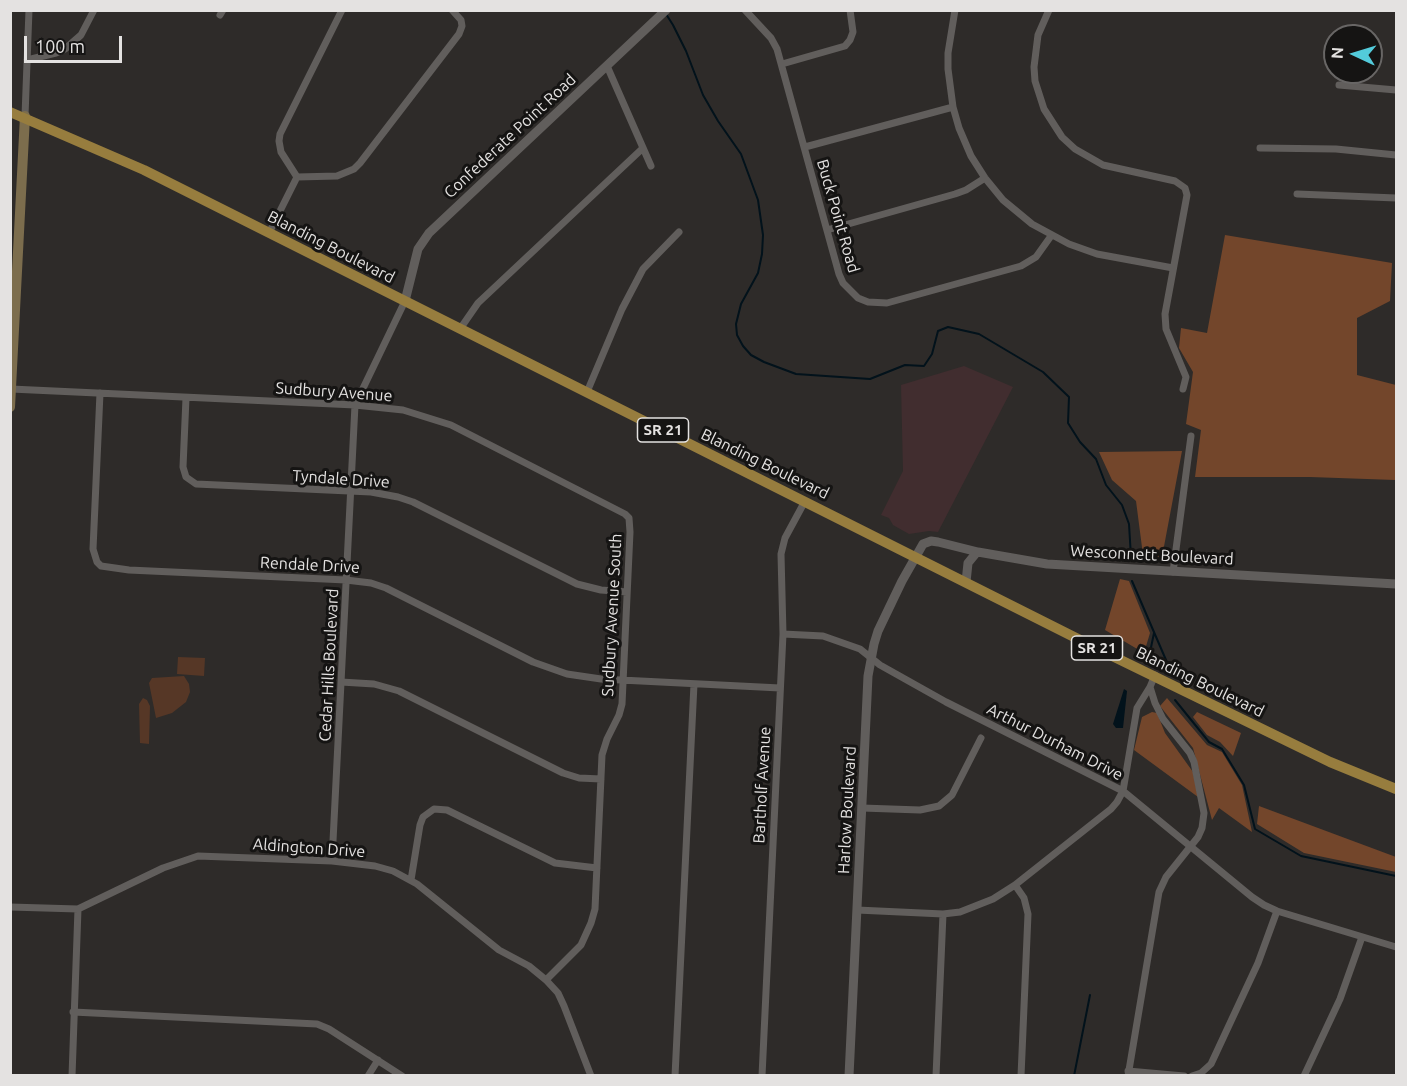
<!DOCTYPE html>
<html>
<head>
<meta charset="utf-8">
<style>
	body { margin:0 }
	#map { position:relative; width:1407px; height:1086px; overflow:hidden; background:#2e2b29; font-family:Ubuntu,sans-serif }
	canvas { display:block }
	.frame { position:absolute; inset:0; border:12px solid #e4e2e1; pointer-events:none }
	.north { position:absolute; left:1323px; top:24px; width:60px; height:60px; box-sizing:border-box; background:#151413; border:2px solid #686665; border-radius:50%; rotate:274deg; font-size:16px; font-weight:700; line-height:24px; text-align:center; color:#e4e2e1 }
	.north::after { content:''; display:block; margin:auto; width:21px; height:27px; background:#53cbdb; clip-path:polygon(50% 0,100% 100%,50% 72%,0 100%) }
	.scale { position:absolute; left:24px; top:36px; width:98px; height:27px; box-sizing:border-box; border:3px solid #e4e2e1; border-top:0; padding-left:8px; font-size:18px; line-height:21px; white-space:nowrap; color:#e4e2e1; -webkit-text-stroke:4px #151413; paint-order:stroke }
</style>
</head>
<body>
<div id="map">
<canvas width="1407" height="1086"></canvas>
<div class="frame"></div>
<div class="north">N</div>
<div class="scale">100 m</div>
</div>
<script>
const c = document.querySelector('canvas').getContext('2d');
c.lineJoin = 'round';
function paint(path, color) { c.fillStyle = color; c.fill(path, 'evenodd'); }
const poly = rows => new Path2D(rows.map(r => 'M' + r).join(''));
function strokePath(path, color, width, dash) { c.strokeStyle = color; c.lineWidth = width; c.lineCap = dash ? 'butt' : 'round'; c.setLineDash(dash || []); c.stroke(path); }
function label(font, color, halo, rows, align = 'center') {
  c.font = font + ' Ubuntu,sans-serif'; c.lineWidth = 6; c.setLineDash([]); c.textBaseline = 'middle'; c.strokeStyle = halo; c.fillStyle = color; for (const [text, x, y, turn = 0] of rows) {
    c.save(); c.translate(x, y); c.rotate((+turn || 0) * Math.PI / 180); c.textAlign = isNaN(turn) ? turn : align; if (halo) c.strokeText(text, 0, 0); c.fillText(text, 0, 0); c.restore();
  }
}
paint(poly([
	[964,366,1013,387,938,532,929,531,909,534,893,525,889,518,881,515,903,471,901,385]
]), '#412d2f');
paint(poly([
	[178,657,205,658,204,676,177,674],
	[184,676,189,684,190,692,186,702,172,713,156,718,149,683,152,678],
	[143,698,147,700,150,706,149,744,140,743,139,704]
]), '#563726');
paint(poly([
	[1225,235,1392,263,1390,301,1357,318,1357,375,1396,385,1395,480,1310,477,1195,477,1201,430,1186,424,1193,372,1179,348,1181,328,1207,333],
	[1182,451,1162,557,1143,555,1136,501,1112,480,1099,452],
	[1120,579,1129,581,1150,633,1144,653,1105,630],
	[1167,698,1207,745,1222,752,1242,785,1252,832,1219,808,1212,820,1193,748,1160,706],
	[1152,712,1157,713,1165,733,1193,772,1198,797,1134,750,1142,717],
	[1197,712,1241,733,1233,756,1220,742,1207,735,1193,717],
	[1259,806,1396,857,1396,872,1304,853,1257,824]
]), '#73462b');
paint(poly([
	[1124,689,1127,691,1123,728,1116,728,1113,724]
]), '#02121b');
strokePath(poly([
	[666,14,673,25,686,51,703,95,718,121,741,154,758,200,763,235,762,254,758,273,741,304,736,324,737,335,743,346,751,355,764,362,796,374,870,379,905,365,924,366,932,354,938,331,948,327,979,334,1043,372,1069,397,1068,423,1080,442,1096,459,1106,485,1122,505,1129,524,1131,557],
	[1132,581,1169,667],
	[1149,657,1154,633],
	[1175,700,1209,742,1222,749,1244,785,1255,829,1301,856,1396,876],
	[1074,1076,1090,995]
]), '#02121b', 2);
strokePath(poly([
	[745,10,771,38,777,49,839,274,843,283,858,298,868,302,887,303,1021,266,1036,257,1051,236],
	[955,10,948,53,948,69,953,107,959,128,971,156,985,178,1003,200,1032,224,1069,244,1097,254,1173,268],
	[1049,10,1038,35,1034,67,1035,81,1044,109,1062,137,1075,149,1103,165,1175,181,1185,188,1187,195,1165,314,1166,329,1186,377,1183,389],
	[220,15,223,10],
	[27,60,56,53,65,49,81,35,94,10],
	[782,64,845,46,850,40,853,32,850,10],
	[607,66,651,166],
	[1339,85,1396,90],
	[25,116,29,10],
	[805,147,953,107],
	[1260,148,1336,149,1396,155],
	[297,177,337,176,354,169,360,163,459,34,462,26,461,20,452,10],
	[297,177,281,152,279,141,280,134,342,10],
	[1297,194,1396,198],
	[827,230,955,194,966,190,985,178],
	[269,233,297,177],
	[460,329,478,303,643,148],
	[11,389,355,405,403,410,451,425,625,514,629,518,630,532,622,704,619,715,607,739,602,755,595,909,591,923,581,945,546,980],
	[587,392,622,309,643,269,679,232],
	[100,393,93,549,97,562,101,566,129,570,346,580,371,583,386,588,533,662,567,674,601,679,780,688],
	[186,398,183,467,186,477,196,484,371,492,398,497,413,502,577,584,601,590,627,592],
	[1173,572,1191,436],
	[783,634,823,636,860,649,880,665,946,702,1123,791,1252,897,1264,905,1277,911,1396,947],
	[341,682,374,684,399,691,563,773,579,778,601,779],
	[862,808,920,810,939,806,952,795,981,738],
	[332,861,355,405,405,301],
	[411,880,420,825,423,817,434,809,447,810,555,863,597,868],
	[1015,885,1024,898,1028,914,1021,1076],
	[10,907,78,909,163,868,198,856,332,861,375,866,393,871,417,884,499,950,529,966,546,980,558,993,564,1006,591,1076],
	[857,910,943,914,960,912,993,899,1015,885,1111,809,1117,802,1123,791,1137,708,1150,687],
	[73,1012,317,1024,329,1029,402,1076],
	[1128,1071,1184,1076],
	[72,1076,78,909],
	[368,1076,378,1060],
	[675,1076,694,684],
	[762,1076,783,634,781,554,785,538,805,501],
	[936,1076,943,914],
	[1128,1076,1159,892,1166,877,1198,837,1202,828,1204,813,1194,762,1190,753,1163,719,1155,703,1150,687,1155,675],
	[1192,1076,1201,1073,1211,1064,1258,963,1277,911],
	[1304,1076,1340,999,1362,937]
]), '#615e5c', 7);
strokePath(poly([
	[405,301,418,249,429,233,666,10],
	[966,582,968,563,977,552],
	[849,1076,868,676,874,644,878,631,902,581,923,544,931,541,938,542,978,552,1047,564,1396,584]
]), '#615e5c', 9);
strokePath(poly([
	[10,407,25,116]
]), '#7c6d4d', 10);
strokePath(poly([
	[10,112,144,170,1100,650,1330,762,1396,789]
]), '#977d3e', 10);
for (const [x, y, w] of [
	[663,430,51],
	[1097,648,51]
]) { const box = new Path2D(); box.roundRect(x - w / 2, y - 12, w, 24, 4.5); c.fillStyle = '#151413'; c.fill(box); strokePath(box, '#e4e2e1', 1.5); }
label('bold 15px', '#e4e2e1', null, [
	["SR 21",663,430],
	["SR 21",1097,648]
]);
label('16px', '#e4e2e1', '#151413', [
	["Confederate Point Road",510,136,-43],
	["Buck Point Road",838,216,74],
	["Blanding Boulevard",331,247,27],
	["Sudbury Avenue",334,392,4],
	["Blanding Boulevard",765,464,26],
	["Tyndale Drive",341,479,4],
	["Wesconnett Boulevard",1152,555,3],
	["Rendale Drive",310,565,3],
	["Sudbury Avenue South",612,615,-87],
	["Cedar Hills Boulevard",329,665,-87],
	["Blanding Boulevard",1200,682,26],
	["Arthur Durham Drive",1055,742,27],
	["Bartholf Avenue",762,785,-87],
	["Harlow Boulevard",847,810,-87],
	["Aldington Drive",309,848,4]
]);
</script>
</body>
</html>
